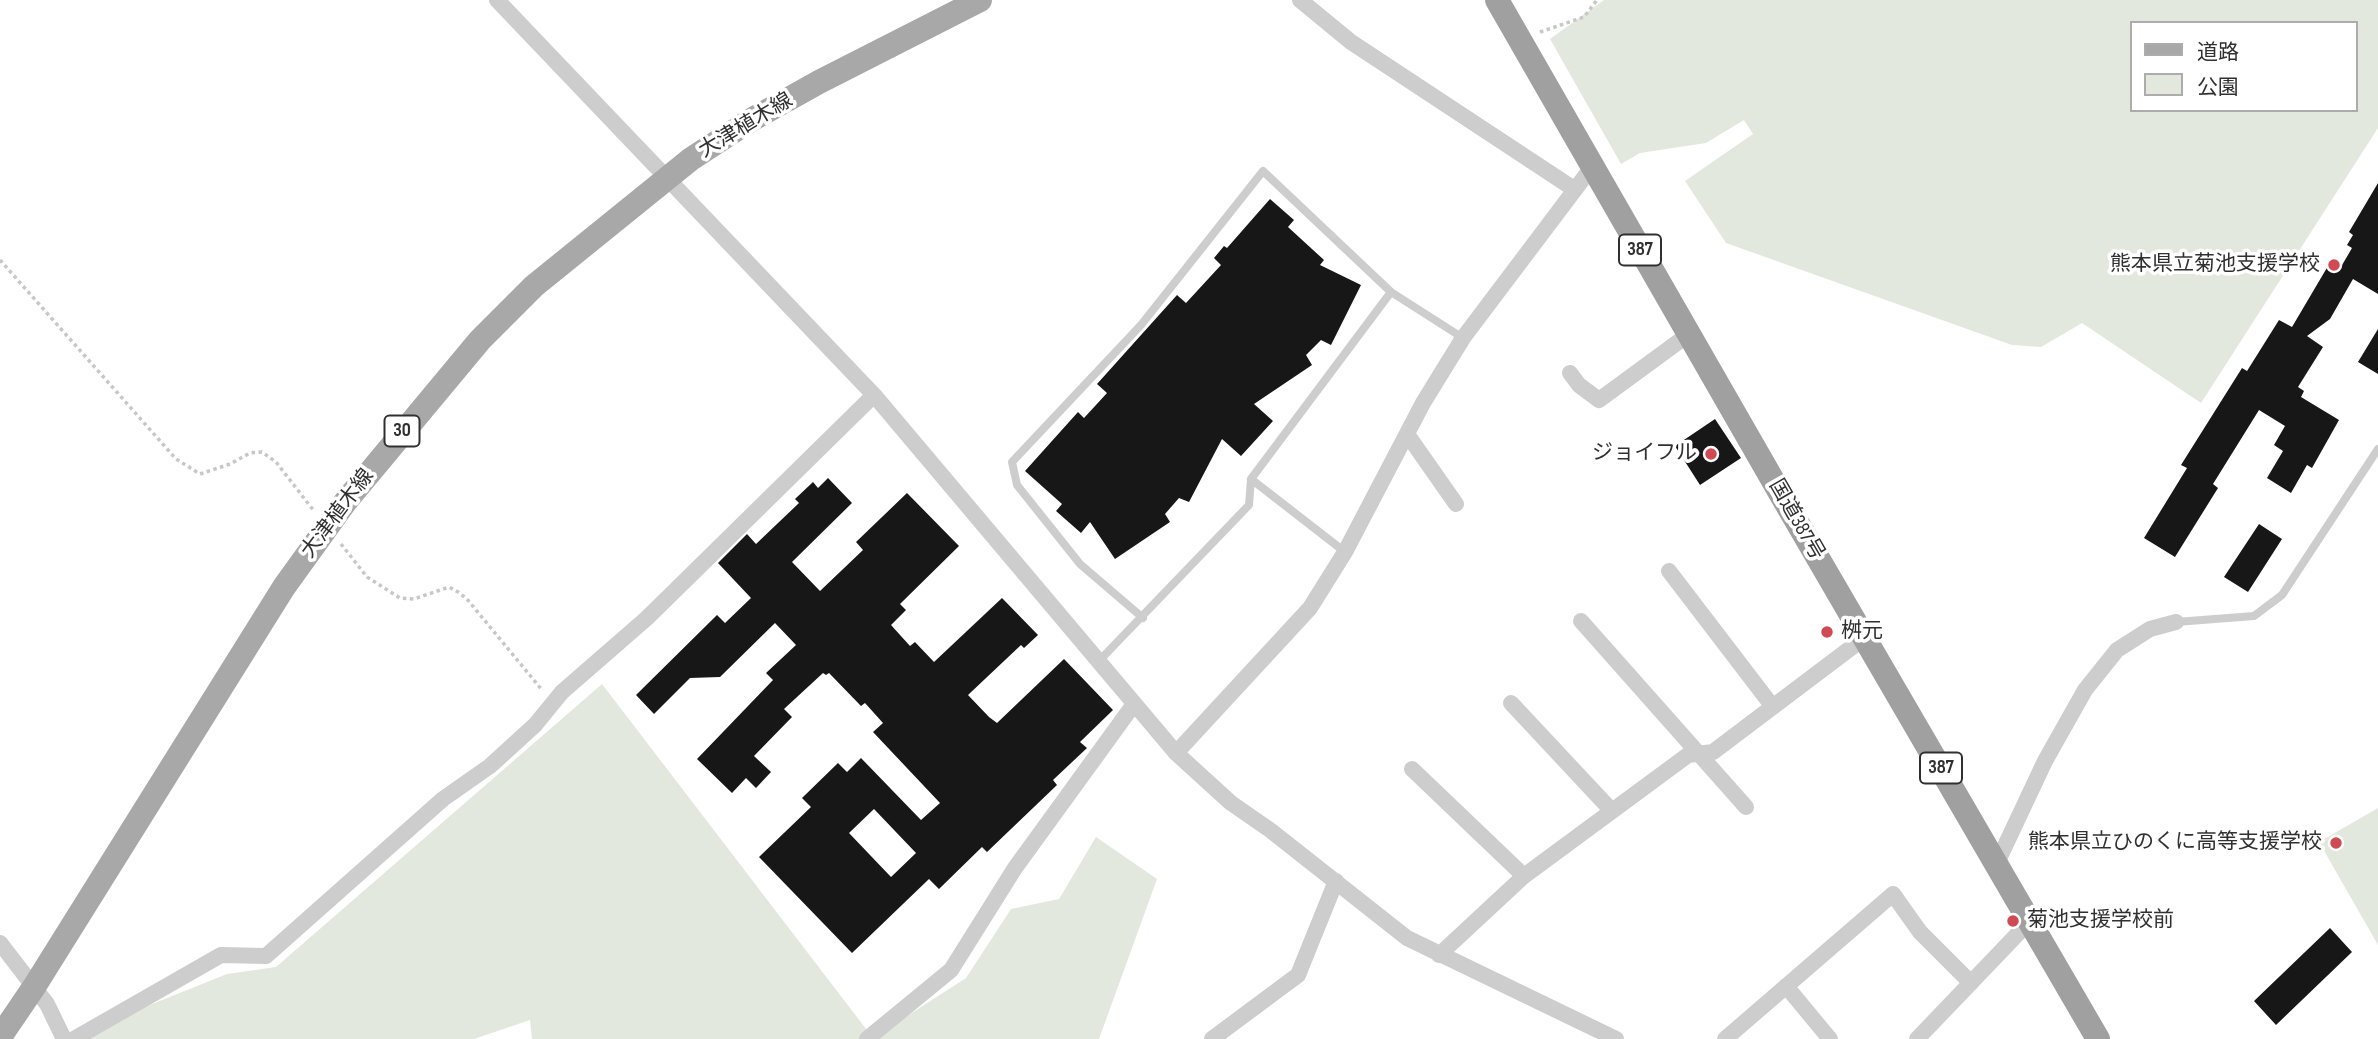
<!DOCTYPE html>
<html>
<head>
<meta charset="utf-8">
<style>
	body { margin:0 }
	#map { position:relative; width:2378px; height:1039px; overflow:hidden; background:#fff; font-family:"Sofia Sans Condensed","Noto Sans JP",sans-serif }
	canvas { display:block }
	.legend { position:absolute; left:2130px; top:21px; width:228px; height:91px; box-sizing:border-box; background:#fff; border:2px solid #acacac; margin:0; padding:9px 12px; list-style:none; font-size:21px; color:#303030 }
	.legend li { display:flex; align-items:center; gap:14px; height:35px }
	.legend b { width:35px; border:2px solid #acacac }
</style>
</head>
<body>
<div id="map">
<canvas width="2378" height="1039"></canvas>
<ul class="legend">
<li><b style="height:9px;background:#a8a8a8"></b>道路</li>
<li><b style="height:19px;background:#e3e8de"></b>公園</li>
</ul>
</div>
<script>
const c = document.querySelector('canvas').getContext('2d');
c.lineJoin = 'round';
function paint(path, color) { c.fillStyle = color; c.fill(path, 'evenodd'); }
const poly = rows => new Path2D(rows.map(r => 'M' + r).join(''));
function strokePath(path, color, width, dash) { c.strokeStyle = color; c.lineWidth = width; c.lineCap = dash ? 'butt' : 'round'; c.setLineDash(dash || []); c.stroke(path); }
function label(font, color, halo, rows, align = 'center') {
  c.font = font + ' "Sofia Sans Condensed","Noto Sans JP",sans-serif'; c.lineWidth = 7; c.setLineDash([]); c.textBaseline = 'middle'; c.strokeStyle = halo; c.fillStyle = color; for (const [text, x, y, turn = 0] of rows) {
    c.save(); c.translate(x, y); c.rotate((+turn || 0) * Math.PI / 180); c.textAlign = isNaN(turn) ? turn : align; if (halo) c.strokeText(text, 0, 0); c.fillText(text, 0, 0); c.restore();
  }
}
paint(poly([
	[1604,0,2378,0,2378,128,2201,403,2082,323,2041,347,2012,345,1726,243,1685,181,1753,134,1744,120,1706,143,1640,153,1621,164,1550,39],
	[2131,23,2355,23,2355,110,2131,110],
	[602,684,873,1038,966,978,1011,909,1059,899,1096,837,1157,879,1099,1039,532,1039,530,1020,474,1039,65,1039,227,974,276,967],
	[2378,808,2378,945,2319,842]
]), '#e3e8de');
paint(poly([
	[2378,183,2378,294,2353,279,2330,319,2307,336,2323,347,2298,387,2304,391,2301,397,2339,420,2312,468,2307,465,2291,493,2267,478,2283,451,2274,445,2285,426,2259,410,2213,484,2218,488,2175,557,2144,538,2187,468,2181,465,2242,368,2247,371,2279,320,2292,327,2328,266,2338,272,2352,248,2347,245,2353,235,2349,232],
	[1270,199,1294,220,1288,227,1324,260,1320,265,1361,285,1331,345,1321,340,1306,355,1312,365,1254,404,1273,421,1241,456,1222,439,1189,502,1179,498,1165,514,1170,522,1115,559,1090,522,1081,533,1056,511,1062,504,1025,471,1078,412,1084,418,1107,393,1097,384,1177,295,1186,303,1221,265,1214,258,1224,246,1227,248],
	[2378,329,2378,374,2358,362],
	[1715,419,1741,458,1700,485,1675,446],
	[828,478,852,503,792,562,820,591,863,550,856,542,907,493,959,546,900,604,906,610,891,625,910,646,915,642,934,662,1002,598,1038,635,1024,648,1021,645,968,695,989,717,997,723,1064,659,1113,710,1080,742,1087,748,1053,780,1057,785,987,852,982,847,939,889,929,879,852,953,759,857,811,807,802,798,838,763,847,772,861,758,921,820,940,803,873,732,883,723,865,703,861,706,829,673,826,675,823,673,784,709,792,717,754,756,771,772,756,788,746,778,732,793,697,759,773,680,766,673,796,645,775,623,720,677,690,678,654,714,636,695,717,615,725,623,751,598,718,563,747,534,756,544,799,503,795,499,813,482,818,488],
	[874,809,916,853,891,877,849,833],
	[2259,524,2282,539,2248,592,2224,577],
	[2330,928,2352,952,2276,1025,2254,1001]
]), '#171717');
strokePath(poly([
	[1540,32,1584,17,1597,0],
	[0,260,176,459,200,474,230,464,250,453,262,452,276,462,314,511],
	[341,544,367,577,400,598,414,599,449,587,458,592,467,599,542,690]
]), '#c7c7c7', 3.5, [3.5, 3.5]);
strokePath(poly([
	[1251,479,1345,552],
	[1143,618,1080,564,1017,485,1012,462,1141,325,1263,171,1391,292,1463,338],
	[2176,622,2254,616,2282,595,2378,449],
	[1098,662,1249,505,1251,479,1391,292]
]), '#cdcdcd', 8);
strokePath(poly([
	[497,0,874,395,1176,753,1231,803,1270,830,1407,938,1616,1039],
	[1300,0,1351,42,1574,189],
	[1570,373,1579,385,1599,400,1689,334],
	[1407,434,1456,504],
	[1669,571,1773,707],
	[1581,621,1746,807],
	[1511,703,1612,811],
	[1176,753,1310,608,1345,552,1423,403,1463,338,1592,167],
	[1412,769,1524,876],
	[1997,863,2045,761,2085,690,2117,650,2150,629,2176,622],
	[0,943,47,1004,64,1039],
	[1439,955,1524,876,1688,755,1713,752,1864,638],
	[1786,986,1830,1039],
	[74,1039,221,955,266,956,443,799,490,766,535,725,562,692,647,618,874,395],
	[867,1039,951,970,1015,868,1134,704],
	[1212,1039,1298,975,1336,881],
	[1725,1039,1893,894,1920,932,1971,983],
	[1917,1039,2030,921]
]), '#cdcdcd', 16);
strokePath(poly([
	[0,1037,34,987,284,587,346,501,480,340,534,286,691,159,751,120,819,82,980,0]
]), '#a8a8a8', 24);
strokePath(poly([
	[1497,0,1783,498,2098,1039]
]), '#a0a0a0', 24);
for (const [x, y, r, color] of [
	[2334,265,7,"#d04a54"],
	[1711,454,7,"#d04a54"],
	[1827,632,7,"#d04a54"],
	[2336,843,7,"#d04a54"],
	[2013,921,7,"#d04a54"]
]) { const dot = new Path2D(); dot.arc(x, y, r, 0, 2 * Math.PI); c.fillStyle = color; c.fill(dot); strokePath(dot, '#fff', 2.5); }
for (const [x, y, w] of [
	[1640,250,42],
	[402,431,35],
	[1941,768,42]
]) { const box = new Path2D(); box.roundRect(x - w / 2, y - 15.5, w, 31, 5); c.fillStyle = '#fff'; c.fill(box); strokePath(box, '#303030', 2); }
label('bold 19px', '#303030', null, [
	["387",1640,250],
	["30",402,431],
	["387",1941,768]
]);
label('21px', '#303030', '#fff', [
	["大津植木線",746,126,-31],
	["大津植木線",338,514,-53],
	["国道387号",1796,520,60]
]);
label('21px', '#303030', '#fff', [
	["熊本県立菊池支援学校",2320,265],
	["ジョイフル",1697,454],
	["桝元",1841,632,"left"],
	["熊本県立ひのくに高等支援学校",2322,843],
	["菊池支援学校前",2027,921,"left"]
], 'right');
</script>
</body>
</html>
